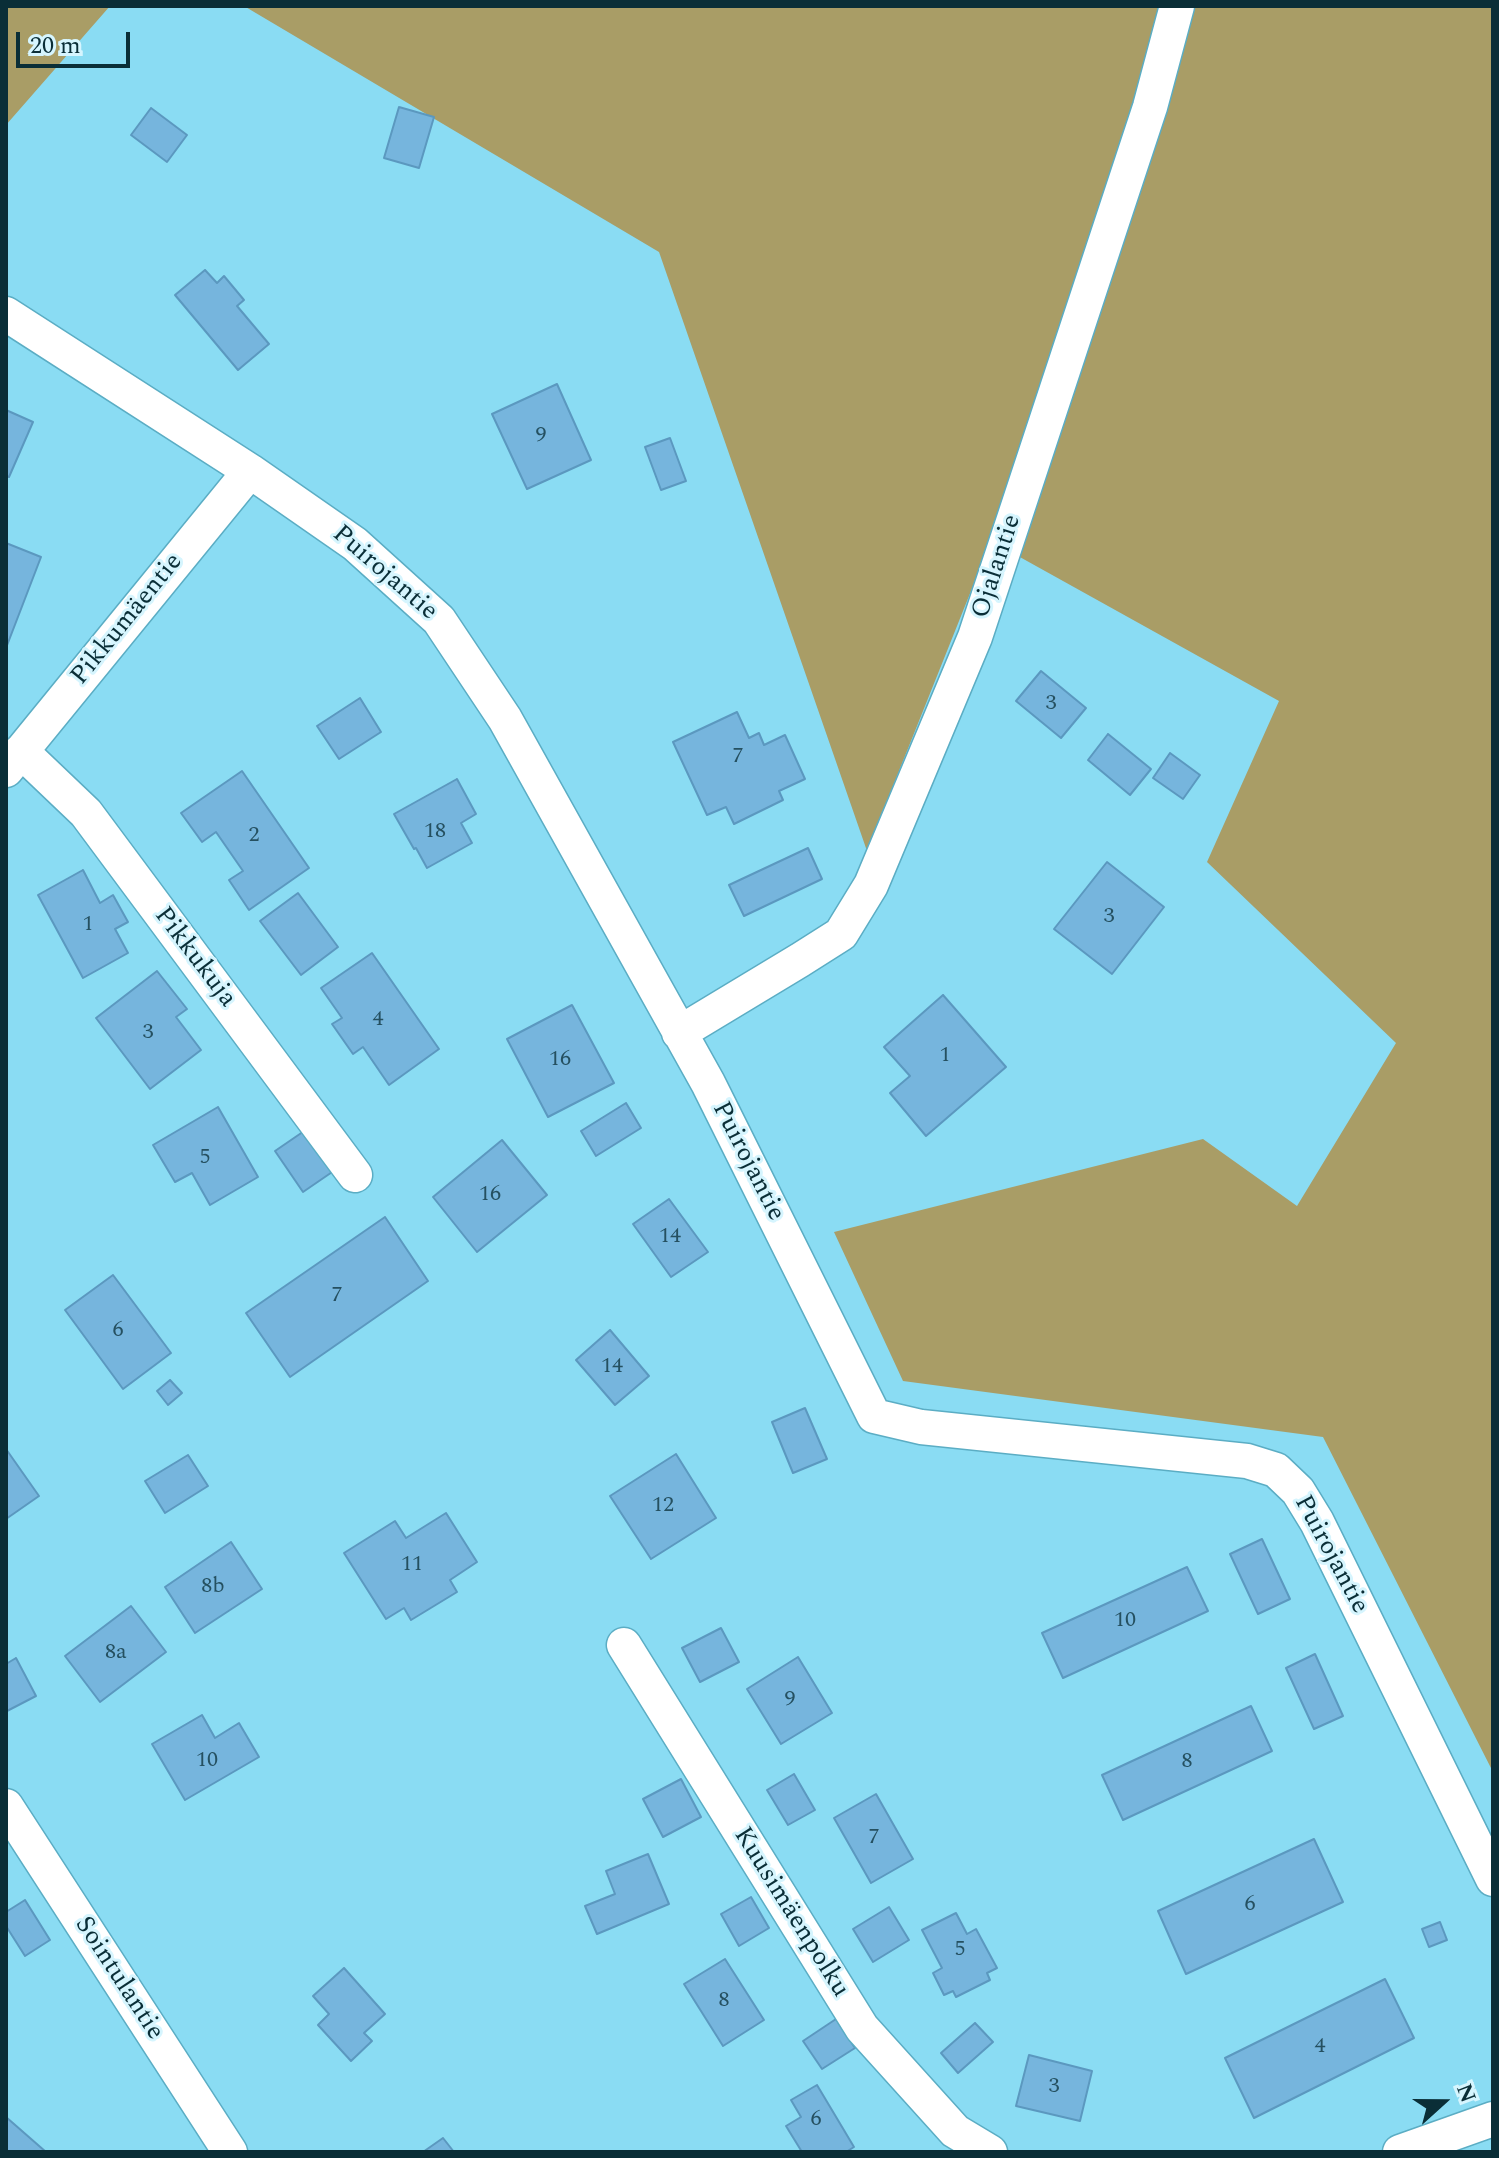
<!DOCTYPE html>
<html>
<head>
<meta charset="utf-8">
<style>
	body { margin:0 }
	#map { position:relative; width:1499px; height:2158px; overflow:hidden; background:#8adcf3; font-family:Spectral,serif }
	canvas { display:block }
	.frame { position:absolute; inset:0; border:8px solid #0a2e37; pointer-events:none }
	.north { position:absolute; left:1403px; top:2062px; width:80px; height:80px; -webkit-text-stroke:6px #d6f5fe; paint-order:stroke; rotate:69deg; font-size:22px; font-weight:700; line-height:32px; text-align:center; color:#0a2e37 }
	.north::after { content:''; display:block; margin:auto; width:28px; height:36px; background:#0a2e37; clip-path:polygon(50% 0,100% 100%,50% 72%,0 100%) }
	.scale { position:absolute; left:16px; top:32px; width:114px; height:36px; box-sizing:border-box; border:4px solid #0a2e37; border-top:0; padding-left:10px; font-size:24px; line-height:28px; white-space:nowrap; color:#0a2e37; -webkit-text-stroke:6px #d6f5fe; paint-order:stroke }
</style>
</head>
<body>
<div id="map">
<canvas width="1499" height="2158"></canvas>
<div class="frame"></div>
<div class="north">N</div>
<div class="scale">20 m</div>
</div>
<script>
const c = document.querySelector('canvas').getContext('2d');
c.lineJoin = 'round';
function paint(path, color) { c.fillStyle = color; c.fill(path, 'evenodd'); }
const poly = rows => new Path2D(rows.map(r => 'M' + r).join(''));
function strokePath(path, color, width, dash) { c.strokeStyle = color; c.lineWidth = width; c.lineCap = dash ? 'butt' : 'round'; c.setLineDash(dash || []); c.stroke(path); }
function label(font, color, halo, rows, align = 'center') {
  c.font = font + ' Spectral,serif'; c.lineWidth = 6; c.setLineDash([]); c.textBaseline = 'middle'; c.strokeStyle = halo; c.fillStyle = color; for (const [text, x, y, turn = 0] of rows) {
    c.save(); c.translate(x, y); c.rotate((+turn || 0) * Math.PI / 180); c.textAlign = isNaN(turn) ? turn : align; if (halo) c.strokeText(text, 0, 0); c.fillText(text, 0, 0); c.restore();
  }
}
paint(poly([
	[6,6,110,6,6,125],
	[244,6,1493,6,1493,1772,1323,1437,903,1381,834,1232,1203,1139,1297,1206,1396,1043,1207,862,1279,701,991,541,867,851,659,252]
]), '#a99d66');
const building = poly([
	[399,107,434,117,419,168,384,158,399,107],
	[151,108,187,135,167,162,131,135,151,108],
	[205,270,217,283,224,276,244,300,237,306,269,344,238,370,175,295,205,270],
	[557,384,591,460,527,489,492,414,557,384],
	[6,410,33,422,9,477,6,476,6,410],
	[670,438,686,481,661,490,645,447,670,438],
	[6,543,41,557,6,648,6,543],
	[1041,671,1086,708,1061,738,1016,701,1041,671],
	[360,698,381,732,339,759,317,726,360,698],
	[737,712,749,738,759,733,764,745,785,735,805,779,779,791,783,800,734,824,726,807,707,815,673,742,737,712],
	[1108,734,1151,769,1130,795,1088,760,1108,734],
	[1170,753,1200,775,1183,799,1153,778,1170,753],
	[242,771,309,868,249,910,229,880,243,871,216,832,202,842,181,813,242,771],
	[457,779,476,814,461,823,472,843,427,868,416,848,414,849,394,814,457,779],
	[808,848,822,879,744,916,729,885,808,848],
	[1107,862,1164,907,1112,974,1054,929,1107,862],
	[83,870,100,903,113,895,128,922,115,929,128,953,83,978,38,895,83,870],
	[298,893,338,947,301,975,260,921,298,893],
	[372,953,439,1049,389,1085,363,1047,353,1054,332,1024,342,1018,321,988,372,953],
	[157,971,187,1009,176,1017,201,1050,150,1089,96,1018,157,971],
	[943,995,1006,1067,926,1136,890,1093,910,1076,884,1047,943,995],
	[572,1005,614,1083,548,1117,507,1039,572,1005],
	[626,1103,641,1128,596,1156,581,1131,626,1103],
	[218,1107,258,1177,210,1205,192,1173,175,1182,153,1145,218,1107],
	[310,1127,338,1168,303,1192,275,1151,310,1127],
	[502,1140,547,1195,477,1252,433,1197,502,1140],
	[669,1199,708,1252,671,1277,633,1224,669,1199],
	[385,1217,428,1281,290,1377,246,1313,385,1217],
	[113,1275,171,1353,123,1389,65,1310,113,1275],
	[610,1330,649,1376,615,1405,576,1360,610,1330],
	[170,1380,182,1393,168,1405,157,1391,170,1380],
	[805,1408,827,1459,793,1473,772,1422,805,1408],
	[6,1449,39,1496,6,1519,6,1449],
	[676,1454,716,1518,651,1559,610,1496,676,1454],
	[188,1455,208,1486,165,1513,145,1481,188,1455],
	[446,1513,477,1562,450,1580,457,1592,411,1620,404,1608,386,1619,344,1553,395,1521,406,1538,446,1513],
	[1262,1539,1290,1599,1258,1614,1230,1554,1262,1539],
	[231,1542,262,1589,195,1633,165,1587,231,1542],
	[1187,1567,1208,1611,1063,1678,1042,1633,1187,1567],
	[131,1606,166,1652,100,1702,65,1656,131,1606],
	[721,1628,739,1662,700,1682,682,1648,721,1628],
	[1315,1654,1343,1716,1314,1729,1286,1668,1315,1654],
	[798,1657,832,1713,781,1744,747,1689,798,1657],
	[16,1658,36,1696,7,1711,6,1664,16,1658],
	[1251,1706,1272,1751,1123,1820,1102,1775,1251,1706],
	[202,1715,215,1738,239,1723,259,1757,185,1800,152,1744,202,1715],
	[794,1774,815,1810,788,1825,767,1790,794,1774],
	[681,1779,701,1817,663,1837,643,1799,681,1779],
	[876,1794,913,1859,871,1883,834,1818,876,1794],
	[1314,1839,1343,1902,1186,1974,1158,1911,1314,1839],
	[648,1854,669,1904,597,1934,585,1906,615,1894,606,1871,648,1854],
	[751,1897,769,1928,739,1946,721,1914,751,1897],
	[25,1900,50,1940,25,1956,6,1926,6,1912,25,1900],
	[889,1907,909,1940,873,1962,853,1929,889,1907],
	[956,1913,967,1934,976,1929,997,1968,987,1973,990,1980,956,1997,953,1991,944,1995,933,1973,942,1968,922,1930,956,1913],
	[1440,1922,1447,1940,1429,1947,1422,1929,1440,1922],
	[725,1959,764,2020,723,2046,684,1984,725,1959],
	[344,1968,385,2014,364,2033,372,2041,351,2061,318,2025,329,2014,313,1996,344,1968],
	[1385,1979,1414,2038,1254,2118,1225,2058,1385,1979],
	[836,2019,855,2048,822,2069,803,2041,836,2019],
	[975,2023,993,2042,958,2073,941,2053,975,2023],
	[1029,2055,1092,2071,1080,2121,1016,2106,1029,2055],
	[817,2085,854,2147,846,2152,802,2152,786,2126,801,2117,791,2100,817,2085],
	[6,2117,46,2152,6,2152,6,2117],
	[443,2138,454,2152,423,2152,443,2138]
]);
paint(building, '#76b5dd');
strokePath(building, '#5b98bf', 2);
const minor = poly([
	[6,314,250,471,355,544,439,620,505,719,708,1083,874,1416,921,1427,1247,1461,1276,1470,1298,1491,1317,1522,1493,1879],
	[21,751,86,813,355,1175],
	[6,770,250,471],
	[679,1033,800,960,841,934,871,885,975,637,1150,107,1177,6],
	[624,1645,862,2028,955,2131,990,2152],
	[6,1806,230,2152],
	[1400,2152,1493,2119]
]);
strokePath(minor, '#5badc4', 37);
strokePath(minor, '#fff', 34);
label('22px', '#255060', null, [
	["9",541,437],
	["3",1051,705],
	["7",738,758],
	["18",435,833],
	["2",254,837],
	["3",1109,918],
	["1",88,926],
	["4",378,1021],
	["3",148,1034],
	["1",945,1057],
	["16",560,1061],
	["5",205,1159],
	["16",490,1196],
	["14",670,1238],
	["7",337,1297],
	["6",118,1332],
	["14",612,1368],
	["12",663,1507],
	["11",412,1566],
	["8b",213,1588],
	["10",1125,1622],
	["8a",116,1654],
	["9",790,1701],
	["10",207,1762],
	["8",1187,1763],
	["7",874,1839],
	["6",1250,1906],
	["5",960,1951],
	["8",724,2002],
	["4",1320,2048],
	["3",1054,2088],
	["6",816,2121]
]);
label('26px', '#0a2e37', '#d6f5fe', [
	["Ojalantie",998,567,-72],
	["Puirojantie",384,574,41],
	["Pikkumäentie",128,620,-51],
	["Pikkukuja",194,958,53],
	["Puirojantie",747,1162,63],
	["Puirojantie",1330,1555,62],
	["Kuusimäenpolku",790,1913,58],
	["Sointulantie",118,1979,57]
]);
</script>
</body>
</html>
